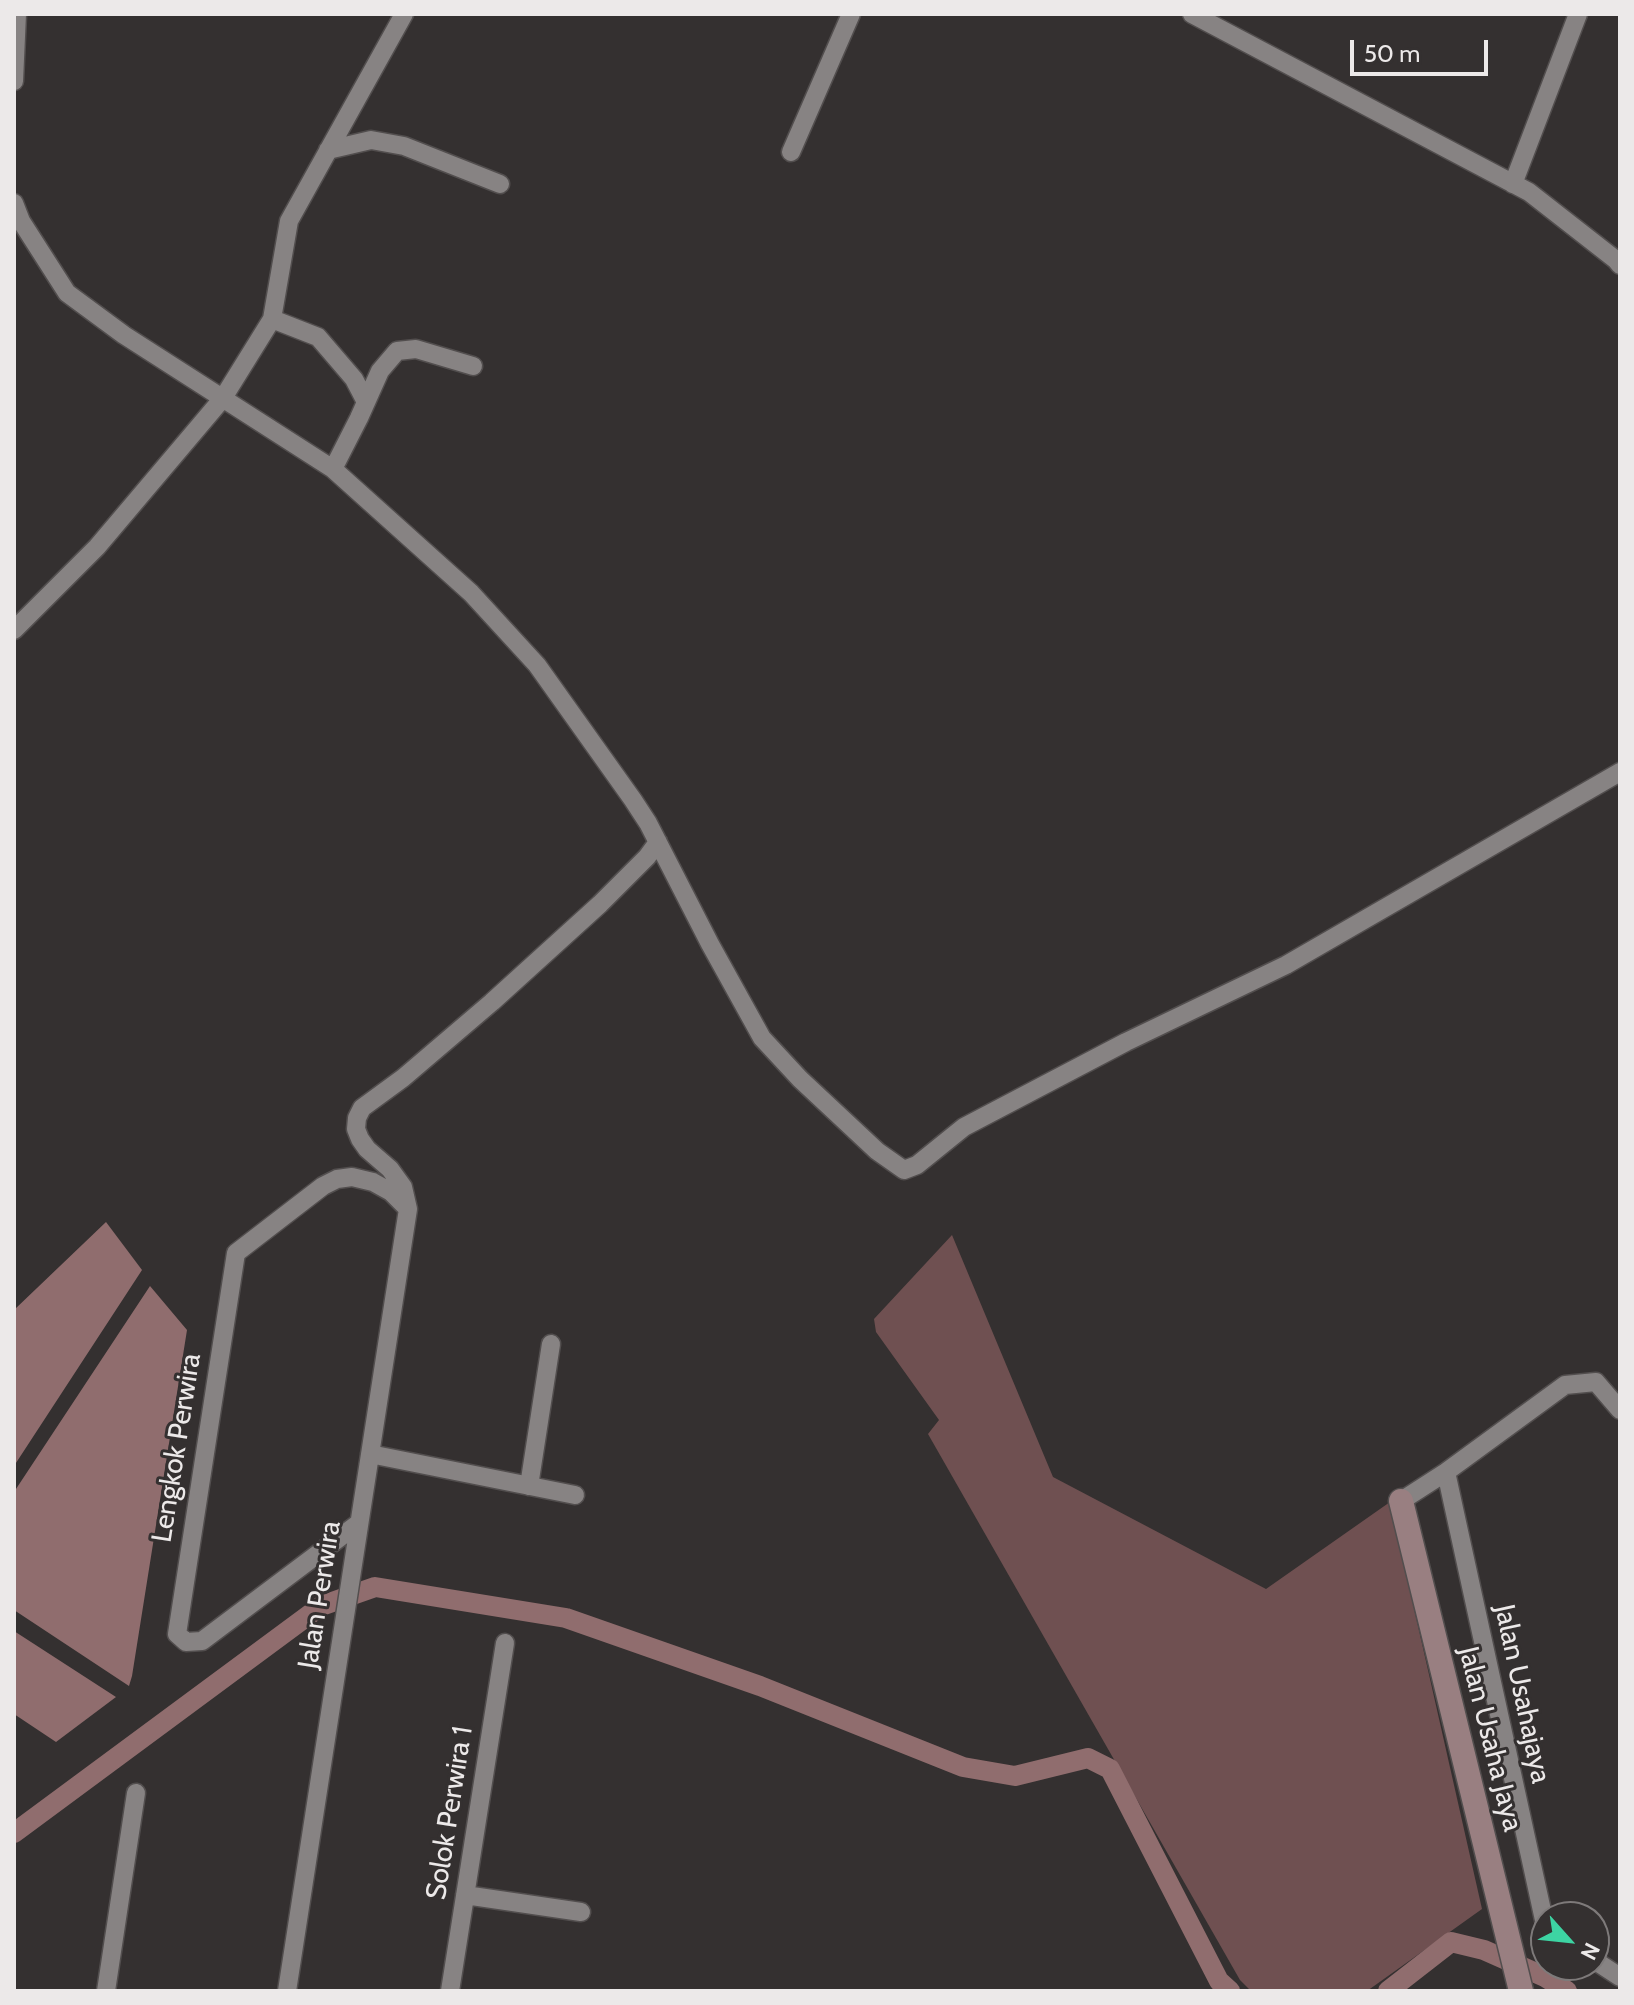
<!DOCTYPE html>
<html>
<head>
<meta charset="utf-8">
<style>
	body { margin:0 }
	#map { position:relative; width:1634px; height:2005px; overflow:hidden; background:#343030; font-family:Cabin,sans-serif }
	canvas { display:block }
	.frame { position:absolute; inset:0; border:16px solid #ece9e9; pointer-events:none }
	.north { position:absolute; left:1530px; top:1901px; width:80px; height:80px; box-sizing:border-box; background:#343030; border:2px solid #7e7a7a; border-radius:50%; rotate:117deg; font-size:22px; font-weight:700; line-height:32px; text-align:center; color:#ece9e9 }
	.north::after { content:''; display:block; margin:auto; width:28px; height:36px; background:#3dd4a3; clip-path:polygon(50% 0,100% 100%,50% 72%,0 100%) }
	.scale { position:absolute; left:1350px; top:40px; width:138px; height:36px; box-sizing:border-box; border:4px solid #ece9e9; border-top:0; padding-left:10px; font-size:24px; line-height:28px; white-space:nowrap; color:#ece9e9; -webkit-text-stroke:6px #343030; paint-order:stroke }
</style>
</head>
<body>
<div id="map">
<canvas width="1634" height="2005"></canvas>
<div class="frame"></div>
<div class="north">N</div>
<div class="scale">50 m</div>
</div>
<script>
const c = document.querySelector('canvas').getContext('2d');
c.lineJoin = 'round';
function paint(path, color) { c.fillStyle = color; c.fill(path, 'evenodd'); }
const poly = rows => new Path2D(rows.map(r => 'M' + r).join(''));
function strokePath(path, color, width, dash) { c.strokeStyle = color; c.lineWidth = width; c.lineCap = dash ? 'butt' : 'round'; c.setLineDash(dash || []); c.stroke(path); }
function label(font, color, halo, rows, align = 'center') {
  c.font = font + ' Cabin,sans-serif'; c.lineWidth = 6; c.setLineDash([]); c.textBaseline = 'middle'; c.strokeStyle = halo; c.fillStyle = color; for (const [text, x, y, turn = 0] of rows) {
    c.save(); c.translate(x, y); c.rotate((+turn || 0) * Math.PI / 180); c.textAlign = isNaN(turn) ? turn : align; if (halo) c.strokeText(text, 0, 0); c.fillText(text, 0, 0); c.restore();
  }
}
paint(poly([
	[952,1235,1053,1477,1266,1589,1390,1502,1482,1909,1367,1991,1251,1991,1240,1980,928,1434,939,1420,876,1332,874,1319]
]), '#6f5051');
paint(poly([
	[106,1222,142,1270,14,1466,14,1310],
	[150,1286,187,1330,132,1676,129,1686,14,1610,14,1492],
	[14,1631,116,1697,56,1742,14,1714]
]), '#906d6e');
strokePath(poly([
	[14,1833,321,1606,375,1587,566,1618,760,1686,963,1767,1015,1776,1088,1758,1110,1769,1219,1981,1230,1991],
	[1388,1991,1451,1942,1484,1950,1545,1977,1567,1991]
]), '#906d6e', 20);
const street = poly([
	[1192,14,1529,192,1616,260,1620,265],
	[14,81,17,14],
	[328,150,371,140,404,146,500,184],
	[791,152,851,14],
	[1513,184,1578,14],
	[14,203,21,221,67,293,124,335,333,469,471,593,537,665,633,800,648,823,710,944,762,1038,800,1079,877,1151,904,1170,917,1165,964,1127,1126,1042,1286,965,1620,772],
	[272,319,318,337,354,379,366,402],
	[333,469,359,418,380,371,397,351,416,349,473,366],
	[14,630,97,547,223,398,272,319,289,221,404,14],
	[370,1454,575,1495],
	[1446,1472,1546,1929],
	[529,1486,551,1344],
	[1401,1501,1446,1472,1565,1385,1596,1382,1620,1410],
	[359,1523,202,1641,186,1642,177,1634,236,1253,323,1186,337,1179,352,1177,373,1182,391,1192,406,1207],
	[465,1895,581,1912],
	[1594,1960,1620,1977],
	[106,1991,136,1793],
	[287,1991,408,1209,403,1187,390,1169,367,1149,360,1139,356,1129,357,1118,362,1108,403,1078,492,1002,600,904,647,857,658,842],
	[450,1991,505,1643]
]);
const secondary = poly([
	[1401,1501,1521,1991]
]);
strokePath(street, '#524e4e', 21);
strokePath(secondary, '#524e4e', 27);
strokePath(street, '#878383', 18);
strokePath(secondary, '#997f81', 24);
label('28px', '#ece9e9', '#343030', [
	["Lengkok Perwira",177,1448,-81],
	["Jalan Perwira",320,1595,-81],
	["Jalan Usahajaya",1522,1694,78],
	["Jalan Usaha Jaya",1490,1739,76],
	["Solok Perwira 1",450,1813,-81]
]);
</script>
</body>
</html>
